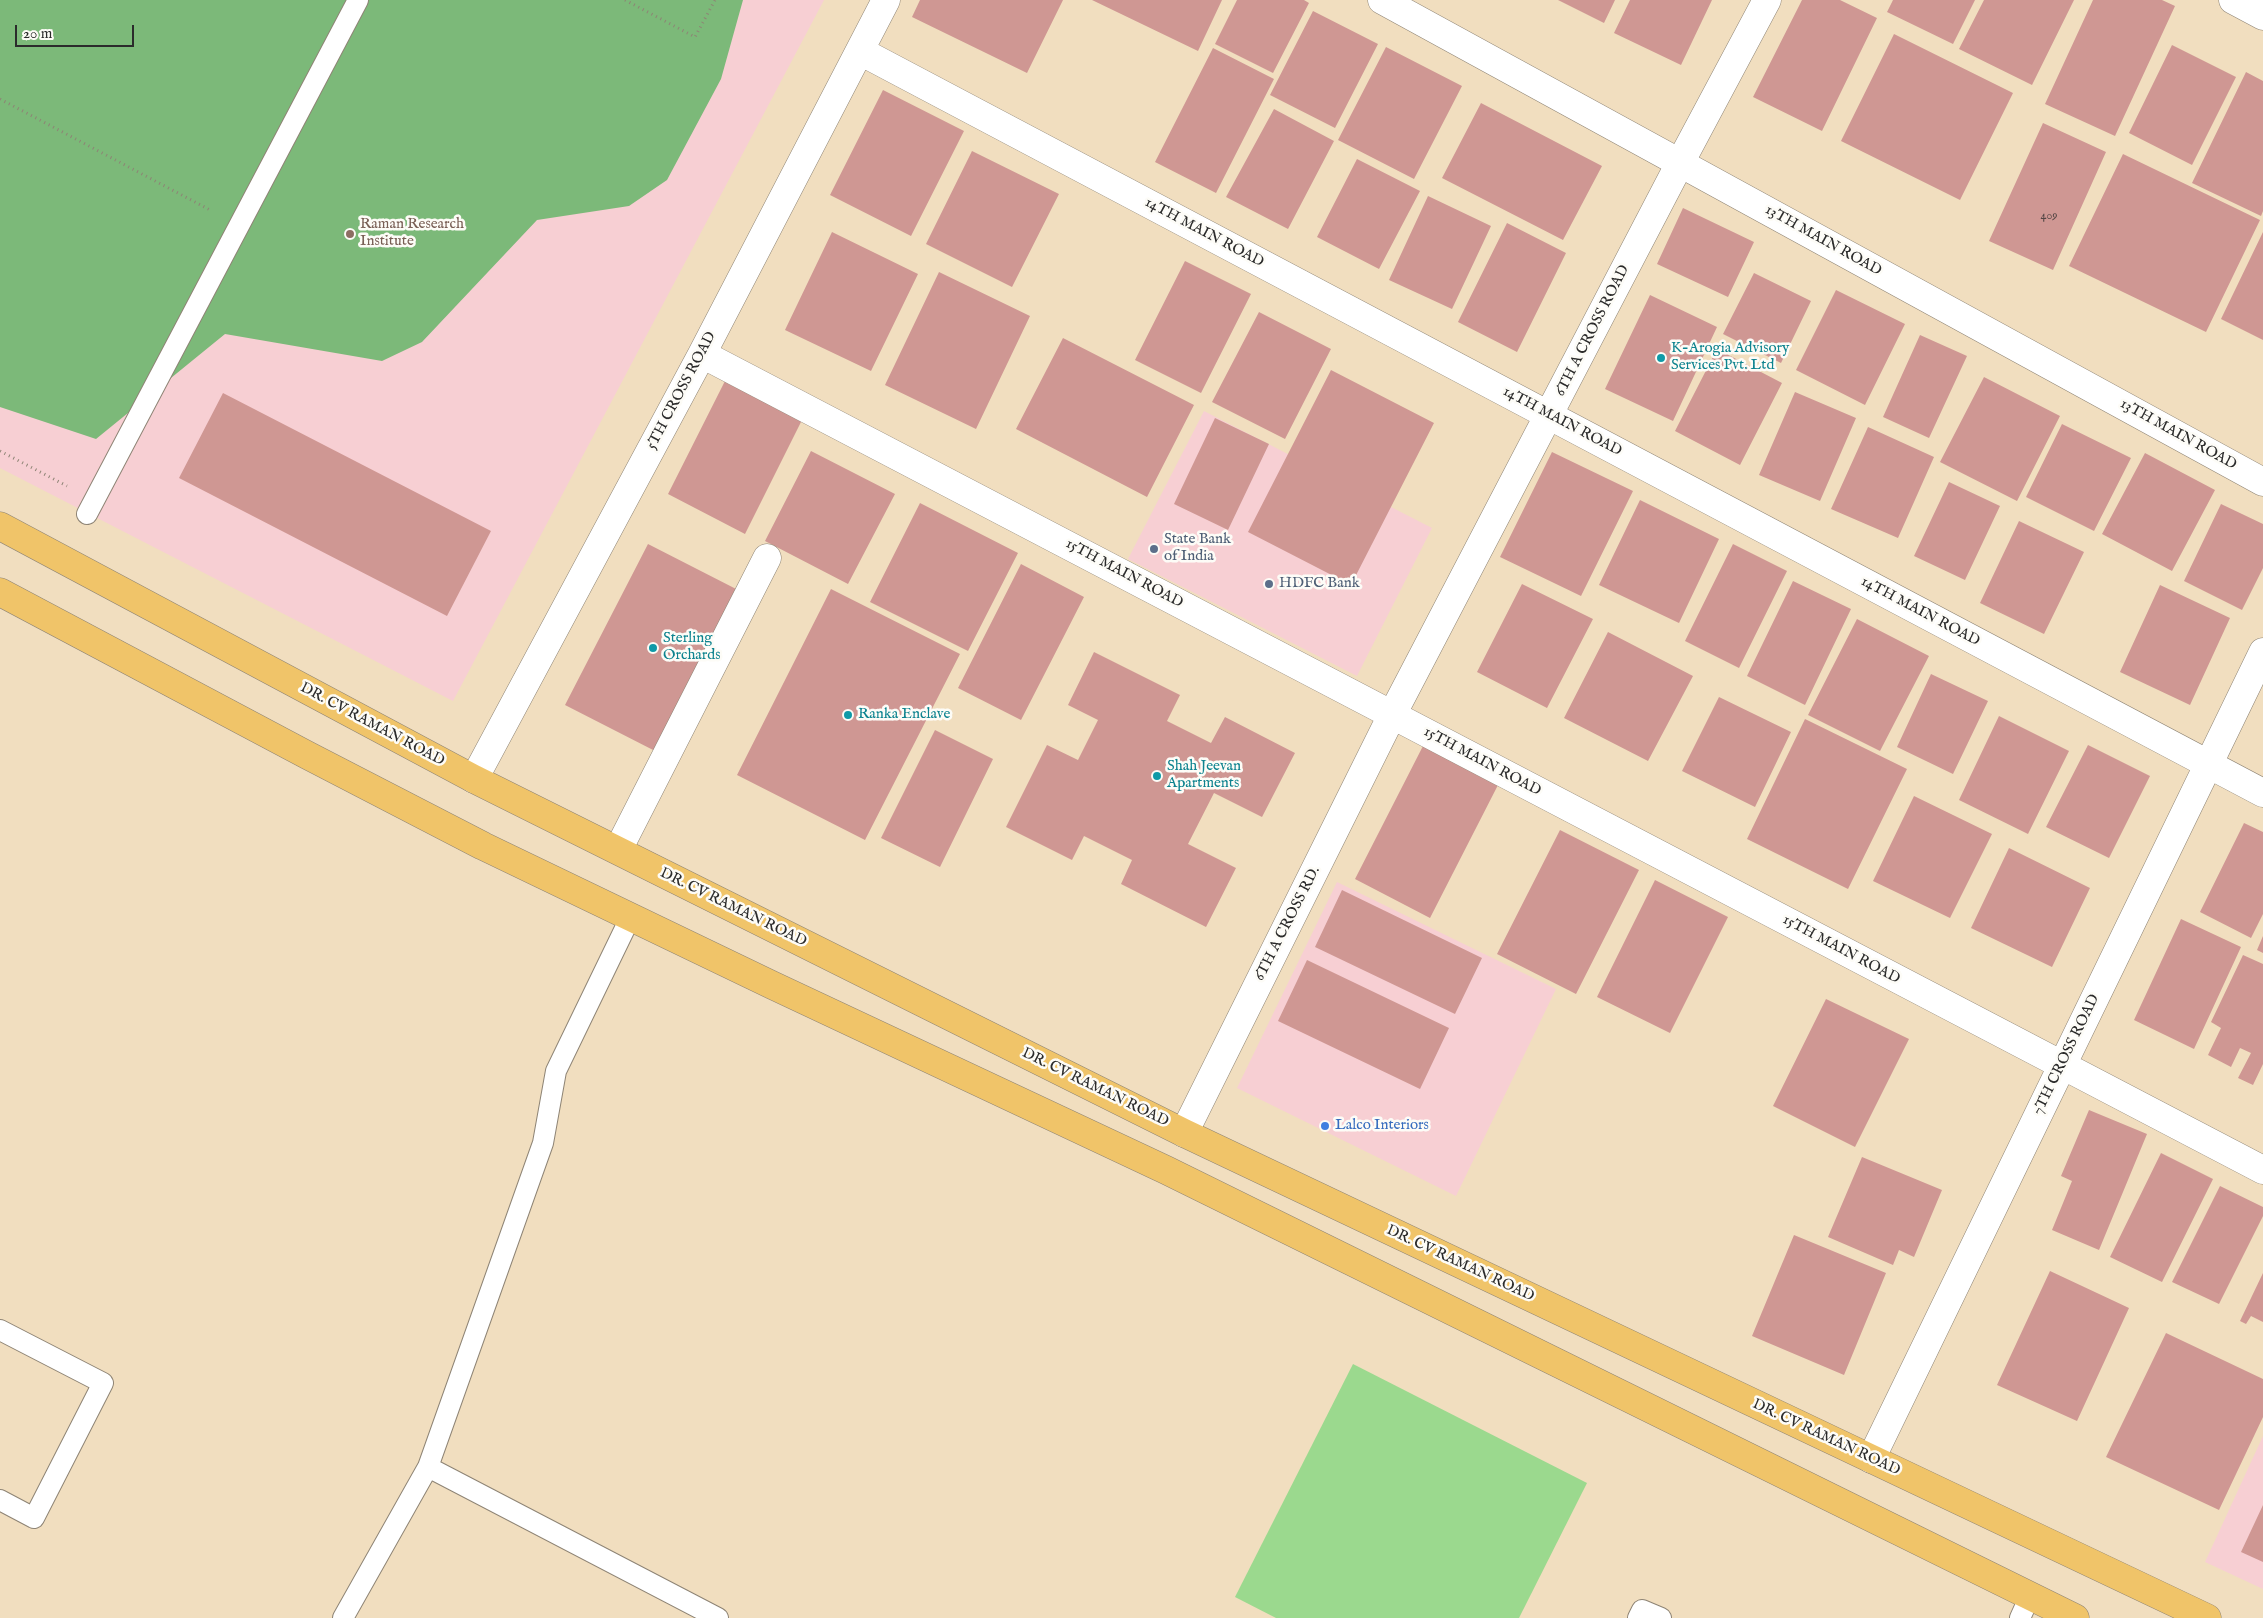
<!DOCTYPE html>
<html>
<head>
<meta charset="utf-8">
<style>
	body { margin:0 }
	#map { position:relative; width:2263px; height:1618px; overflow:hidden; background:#f1debf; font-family:"IM FELL English",serif }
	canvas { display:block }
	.scale { position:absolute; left:15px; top:25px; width:119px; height:22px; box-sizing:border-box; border:2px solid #2b2b2b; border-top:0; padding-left:6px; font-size:15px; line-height:18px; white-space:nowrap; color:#2b2b2b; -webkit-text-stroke:4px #fdfcf7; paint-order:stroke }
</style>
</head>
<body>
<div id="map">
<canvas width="2263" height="1618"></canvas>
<div class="scale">20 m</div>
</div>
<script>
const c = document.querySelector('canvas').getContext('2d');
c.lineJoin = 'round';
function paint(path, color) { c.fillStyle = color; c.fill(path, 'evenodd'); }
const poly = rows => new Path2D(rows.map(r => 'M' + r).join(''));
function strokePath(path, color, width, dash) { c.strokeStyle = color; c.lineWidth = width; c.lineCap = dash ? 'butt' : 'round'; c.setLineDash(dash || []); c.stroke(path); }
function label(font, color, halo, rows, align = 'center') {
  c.font = font + ' "IM FELL English",serif'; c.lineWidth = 5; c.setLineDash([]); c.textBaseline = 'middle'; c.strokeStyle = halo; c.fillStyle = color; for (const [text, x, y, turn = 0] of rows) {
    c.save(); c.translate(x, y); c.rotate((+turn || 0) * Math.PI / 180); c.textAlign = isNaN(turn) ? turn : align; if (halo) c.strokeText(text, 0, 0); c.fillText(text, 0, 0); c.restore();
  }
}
paint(poly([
	[0,0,824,0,453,701,0,468],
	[1204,411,1432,528,1357,676,1128,559],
	[1337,882,1556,989,1456,1196,1237,1088],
	[2263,1436,2263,1589,2205,1562]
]), '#f7cfd3');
paint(poly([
	[1353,1364,1587,1483,1519,1618,1276,1618,1235,1597]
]), '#9bd98e');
paint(poly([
	[0,0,743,0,721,79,667,180,629,206,537,220,422,342,382,361,225,334,96,439,0,407]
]), '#7cb979');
paint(poly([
	[920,0,1063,0,1027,73,912,17],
	[1092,0,1222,0,1198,51],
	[1237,0,1304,0,1309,3,1273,73,1215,44],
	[1558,0,1615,0,1604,23],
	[1630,0,1712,0,1681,65,1614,33],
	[1802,0,1840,0,1877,18,1822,131,1753,97],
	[1893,0,1975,0,1953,44,1887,12],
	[1984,0,2074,0,2032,85,1959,49],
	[2093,0,2162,0,2175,6,2115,136,2045,104],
	[1313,11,1378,44,1335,128,1270,95],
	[1894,34,2013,93,1960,200,1841,141],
	[2172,45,2236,77,2192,165,2129,133],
	[1386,47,1462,86,1414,179,1338,140],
	[1213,48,1274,79,1216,193,1155,162],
	[2246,72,2263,81,2263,211,2261,216,2192,183],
	[883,90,964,131,911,236,830,195],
	[1481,103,1602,166,1563,240,1442,178],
	[1274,109,1334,141,1288,229,1226,197],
	[2043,123,2106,152,2053,270,1989,241],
	[972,151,1059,194,1012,287,926,244],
	[2123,154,2260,220,2206,332,2069,266],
	[1357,159,1420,191,1379,269,1317,237],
	[1428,196,1491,226,1452,309,1389,280],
	[1683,208,1754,242,1728,297,1657,264],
	[1507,223,1566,253,1517,352,1458,322],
	[832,232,918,274,871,371,785,330],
	[2263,232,2263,340,2221,319],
	[1185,261,1251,294,1201,393,1135,360],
	[939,272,1030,316,976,429,885,385],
	[1754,273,1811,301,1781,363,1723,334],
	[1836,290,1905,324,1865,405,1796,370],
	[1650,295,1717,327,1673,421,1605,389],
	[1259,312,1331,349,1285,439,1212,402],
	[1920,335,1967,356,1929,438,1883,417],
	[1063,338,1194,405,1147,497,1016,429],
	[1717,349,1782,383,1740,465,1675,431],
	[1331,370,1434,423,1351,585,1248,532],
	[1984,377,2060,416,2017,501,1940,462],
	[726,379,803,418,745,534,668,494],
	[1795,392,1856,418,1820,501,1759,475],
	[223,393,491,531,447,616,179,478],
	[1215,418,1269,444,1228,530,1174,504],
	[2062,424,2131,458,2094,531,2026,497],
	[1868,427,1934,457,1898,538,1831,509],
	[811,451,895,494,848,584,765,541],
	[1552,452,1633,491,1581,596,1500,557],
	[2145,453,2215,490,2172,571,2102,534],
	[1949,482,2000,506,1965,580,1914,556],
	[1640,500,1719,539,1679,623,1599,585],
	[920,503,1018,553,968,651,870,602],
	[2221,504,2263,524,2263,568,2242,610,2184,581],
	[2019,521,2084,552,2044,634,1980,603],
	[648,544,740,591,657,752,565,705],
	[1733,544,1787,571,1739,668,1685,641],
	[1021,564,1084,597,1021,720,958,688],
	[1793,581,1851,609,1805,705,1747,676],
	[1522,584,1593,619,1547,708,1477,672],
	[2160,585,2230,618,2190,705,2120,672],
	[831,589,960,654,865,840,737,775],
	[1857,619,1929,656,1880,751,1808,715],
	[1608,632,1693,676,1648,761,1564,718],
	[1094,652,1180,695,1167,721,1211,743,1225,717,1295,753,1262,817,1214,793,1188,844,1236,868,1206,927,1121,884,1132,860,1084,836,1072,860,1006,827,1047,745,1078,760,1098,720,1068,705],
	[1931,674,1988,701,1953,774,1897,747],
	[1719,697,1791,732,1755,807,1682,771],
	[1999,716,2069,751,2028,834,1959,800],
	[1805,719,1907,769,1848,889,1747,839],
	[935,730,993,759,940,867,881,838],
	[2088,745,2150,776,2109,858,2046,827],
	[1423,746,1498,785,1430,918,1355,879],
	[1914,796,1992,834,1950,918,1873,881],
	[2244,823,2263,832,2263,914,2251,938,2200,912],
	[1560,830,1639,870,1576,994,1497,954],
	[2009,848,2090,888,2052,967,1971,928],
	[1655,880,1728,917,1670,1033,1597,997],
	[1342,890,1482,958,1455,1014,1315,947],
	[2181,919,2241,947,2194,1049,2134,1020],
	[2263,936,2263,953,2257,950],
	[2243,955,2263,964,2263,1064,2253,1085,2238,1078,2251,1053,2240,1048,2231,1067,2208,1055,2221,1028,2211,1022],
	[1307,960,1449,1028,1420,1089,1278,1021],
	[1826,999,1909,1039,1855,1147,1773,1106],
	[2089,1110,2147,1134,2099,1250,2052,1230,2072,1181,2061,1176],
	[2161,1153,2213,1179,2162,1282,2110,1257],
	[1862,1157,1942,1190,1914,1257,1899,1250,1893,1265,1828,1237],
	[2220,1186,2263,1207,2263,1216,2219,1304,2172,1282],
	[1794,1235,1886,1273,1844,1375,1752,1336],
	[2050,1271,2129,1308,2077,1421,1997,1385],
	[2263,1273,2263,1322,2251,1316,2246,1324,2240,1321],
	[2166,1333,2263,1379,2263,1417,2219,1510,2106,1457],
	[2263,1505,2263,1562,2241,1552]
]), '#cf9793');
const lane = poly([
	[87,514,358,0],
	[0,1330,103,1383,34,1518,0,1500],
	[428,1467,718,1618],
	[343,1618,428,1467,543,1143,556,1071,631,916],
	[1638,1618,1642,1610,1661,1618],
	[2020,1618,2030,1596]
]);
const street = poly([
	[1382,0,2263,482],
	[2233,0,2263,16],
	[860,51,2263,793],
	[702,354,2263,1170],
	[474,779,702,354,886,0],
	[618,850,767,558],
	[1184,1133,1392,715,1680,163,1767,0],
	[1871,1459,2263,652]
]);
const highway = poly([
	[0,526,474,779,1184,1133,2207,1618],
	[0,592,307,755,483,846,772,985,1166,1170,2075,1618]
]);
strokePath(lane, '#8e8475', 22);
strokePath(street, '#8e8475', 29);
strokePath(highway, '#8e8475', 29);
strokePath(poly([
	[625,0,695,37,715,0],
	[0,99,212,211],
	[0,451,67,486]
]), '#8e8475', 3, [1, 4]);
strokePath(lane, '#fff', 20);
strokePath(street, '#fff', 28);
strokePath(highway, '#f0c469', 28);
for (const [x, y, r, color] of [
	[350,234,5,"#8d6e63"],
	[1661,358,5,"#0f9aa8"],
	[1154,549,5,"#5c6f8a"],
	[1269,584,5,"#5c6f8a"],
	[653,648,5,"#0f9aa8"],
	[848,715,5,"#0f9aa8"],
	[1157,776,5,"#0f9aa8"],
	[1325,1126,5,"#3f7fe0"]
]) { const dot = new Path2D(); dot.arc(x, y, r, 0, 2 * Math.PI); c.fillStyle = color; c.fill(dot); strokePath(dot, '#fdfcf7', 2); }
label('12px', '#544645', null, [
	["409",2049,217]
]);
label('15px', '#785e54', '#fdfcf7', [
	["Raman Research",360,225],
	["Institute",360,242]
], 'left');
label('15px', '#2b2b2b', '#fdfcf7', [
	["14TH MAIN ROAD",1204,233,28],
	["13TH MAIN ROAD",1823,241,29],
	["6TH A CROSS ROAD",1593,331,-63],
	["5TH CROSS ROAD",682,391,-62],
	["14TH MAIN ROAD",1562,422,28],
	["13TH MAIN ROAD",2178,435,29],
	["15TH MAIN ROAD",1124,574,28],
	["14TH MAIN ROAD",1920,612,28],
	["DR. CV RAMAN ROAD",372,725,28],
	["15TH MAIN ROAD",1482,762,28],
	["DR. CV RAMAN ROAD",733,908,26],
	["6TH A CROSS RD.",1288,924,-63],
	["15TH MAIN ROAD",1841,950,28],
	["7TH CROSS ROAD",2067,1055,-64],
	["DR. CV RAMAN ROAD",1095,1088,26],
	["DR. CV RAMAN ROAD",1460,1264,25],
	["DR. CV RAMAN ROAD",1826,1438,25]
]);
label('15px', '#0d838f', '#fdfcf7', [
	["K-Arogia Advisory",1671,349],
	["Services Pvt. Ltd",1671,366],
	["Sterling",663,639],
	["Orchards",663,656],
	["Ranka Enclave",858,715],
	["Shah Jeevan",1167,767],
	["Apartments",1167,784]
], 'left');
label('15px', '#4e5e75', '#fdfcf7', [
	["State Bank",1164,540],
	["of India",1164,557],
	["HDFC Bank",1279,584]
], 'left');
label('15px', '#366cbe', '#fdfcf7', [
	["Lalco Interiors",1335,1126]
], 'left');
</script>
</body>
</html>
